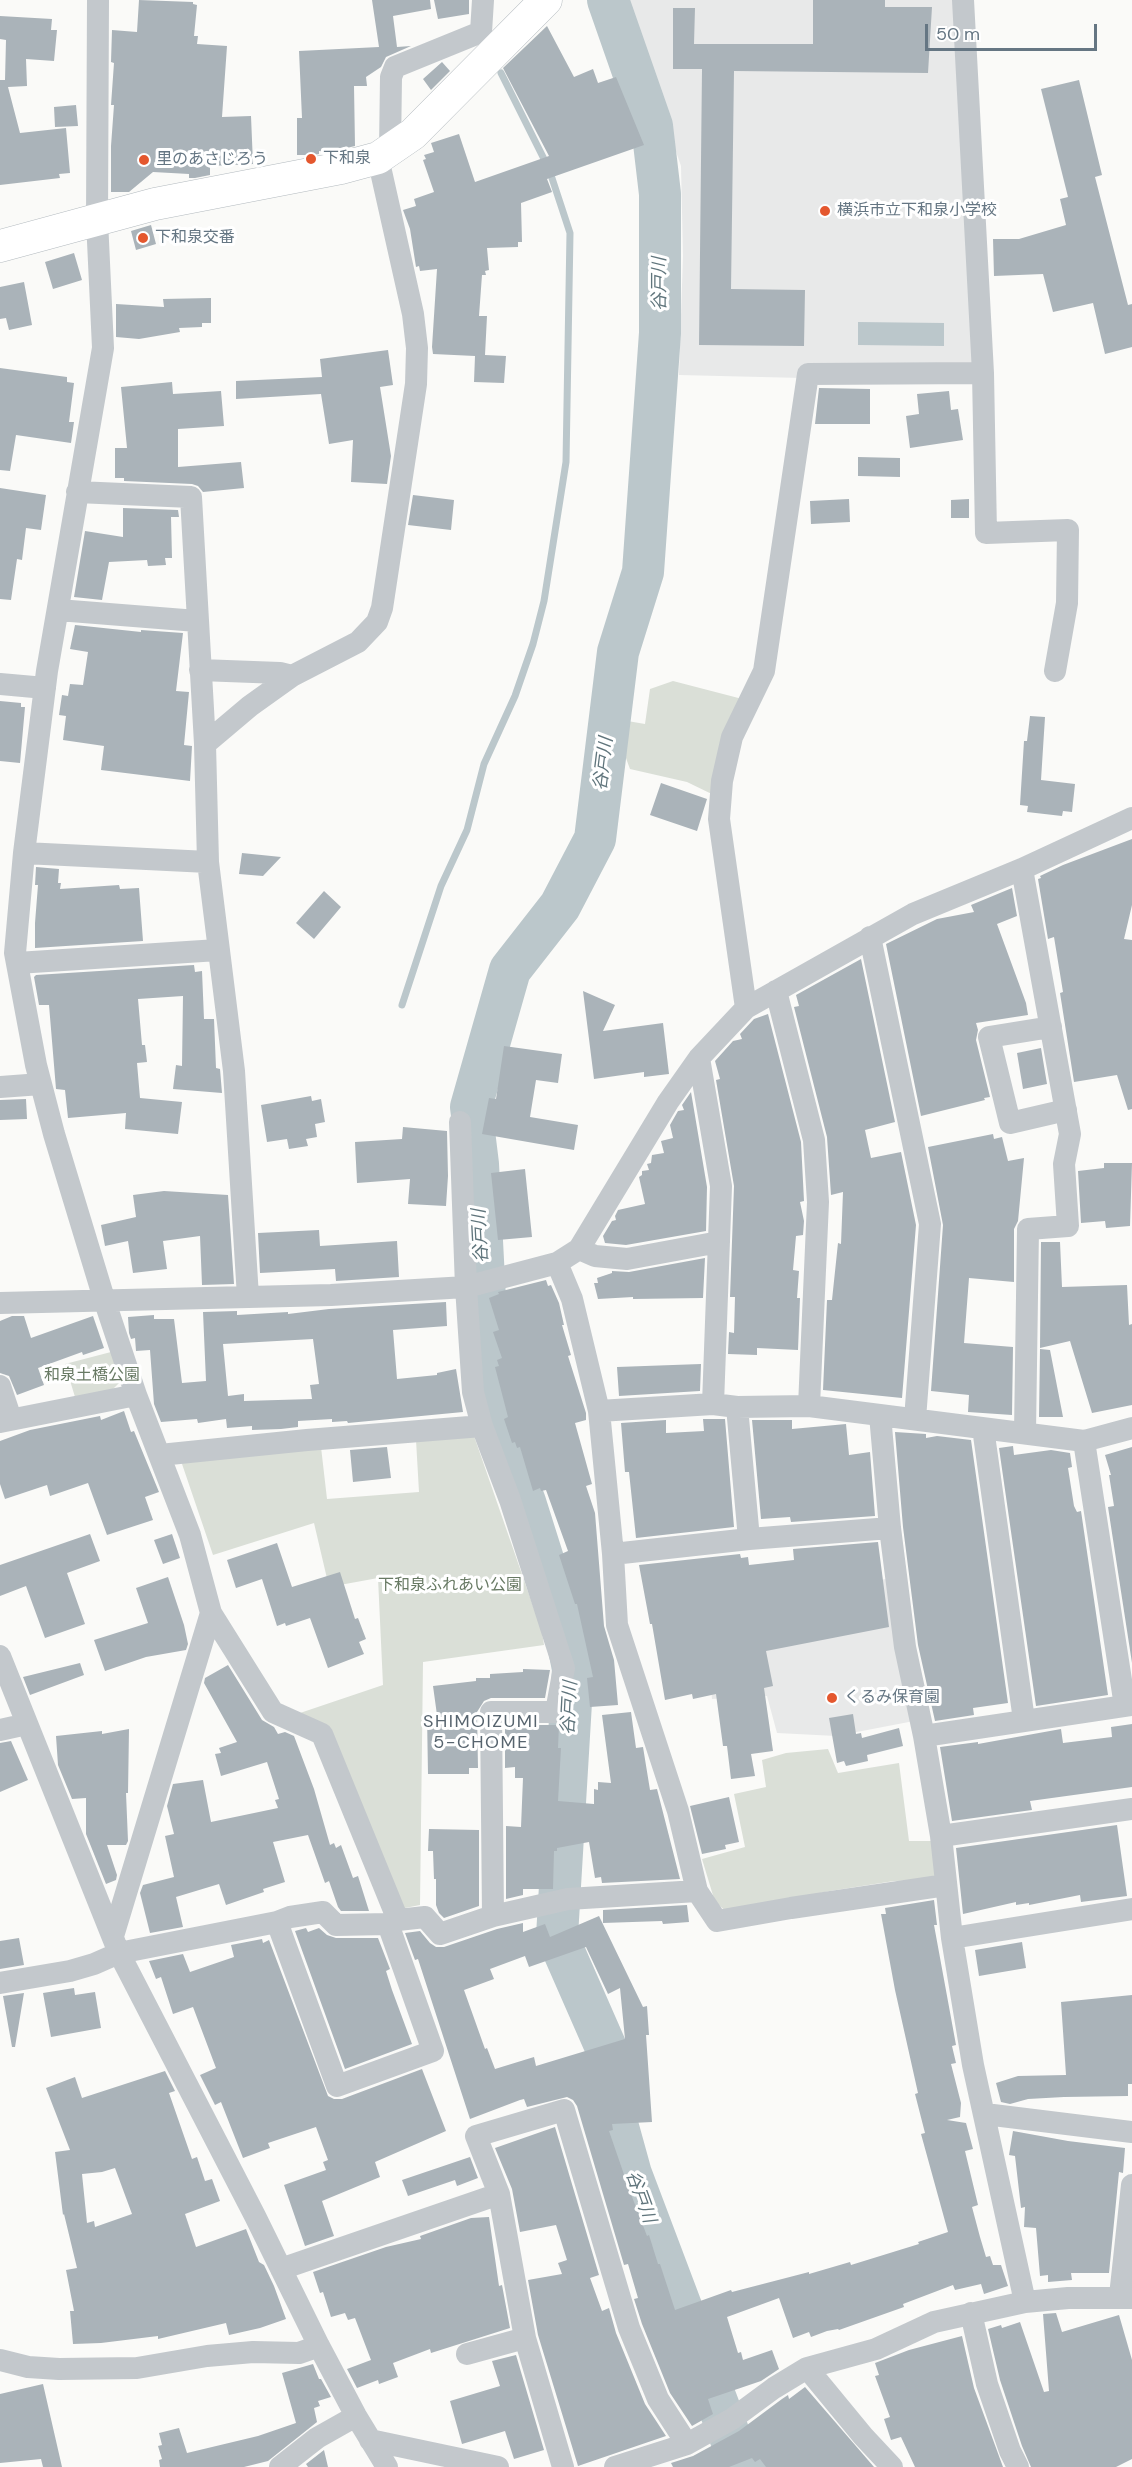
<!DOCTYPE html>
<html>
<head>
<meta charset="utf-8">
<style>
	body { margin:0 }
	#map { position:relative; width:1132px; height:2467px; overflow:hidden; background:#fafaf8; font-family:"DM Sans",sans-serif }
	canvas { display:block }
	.scale { position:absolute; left:925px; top:24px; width:172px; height:27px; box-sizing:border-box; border:3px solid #657683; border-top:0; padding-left:8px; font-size:18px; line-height:21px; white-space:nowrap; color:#657683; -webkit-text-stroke:4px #fff; paint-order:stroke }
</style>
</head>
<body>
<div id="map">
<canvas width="1132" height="2467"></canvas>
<div class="scale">50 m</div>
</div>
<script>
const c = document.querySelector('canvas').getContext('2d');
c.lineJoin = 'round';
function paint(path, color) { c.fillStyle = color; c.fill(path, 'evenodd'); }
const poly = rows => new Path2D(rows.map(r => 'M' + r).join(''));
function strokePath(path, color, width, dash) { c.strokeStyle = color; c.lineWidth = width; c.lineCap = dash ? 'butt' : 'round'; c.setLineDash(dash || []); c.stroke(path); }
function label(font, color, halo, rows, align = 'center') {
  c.font = font + ' "DM Sans","Noto Sans JP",sans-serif'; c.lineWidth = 6; c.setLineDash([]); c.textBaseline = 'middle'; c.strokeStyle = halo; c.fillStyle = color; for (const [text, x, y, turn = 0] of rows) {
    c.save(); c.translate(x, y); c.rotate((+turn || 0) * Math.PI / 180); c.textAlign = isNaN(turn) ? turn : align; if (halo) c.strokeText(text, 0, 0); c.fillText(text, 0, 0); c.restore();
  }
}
paint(poly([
	[624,0,961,0,974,362,965,368,802,378,679,375,683,256,681,166],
	[886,1579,914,1721,836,1736,777,1733,767,1696,712,1699,704,1614,827,1587]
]), '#e8e9e9');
paint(poly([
	[673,681,750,701,720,798,687,782,630,769,620,742,608,730,610,718,645,724,650,689],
	[111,1352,120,1382,113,1389,75,1397,65,1364],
	[474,1436,542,1632,544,1645,423,1662,420,1905,400,1909,300,1713,383,1685,378,1578,329,1587,314,1523,213,1555,181,1461,321,1447,327,1499,419,1492,416,1440],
	[828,1749,838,1773,899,1763,909,1841,933,1841,940,1880,894,1881,830,1891,727,1912,715,1902,702,1859,745,1847,734,1794,766,1787,762,1760,786,1753]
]), '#dadfd7');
paint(poly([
	[858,322,944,323,944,346,858,345]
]), '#bbc7cb');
strokePath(poly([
	[402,1005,441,886,467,830,484,764,515,696,533,644,544,601,566,462,570,233,549,169,501,73]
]), '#bbc7cb', 7);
strokePath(poly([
	[608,0,652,126,660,194,660,333,643,572,618,652,595,839,560,906,510,970,471,1107,478,1164,491,1414,525,1502,565,1629,573,1669,557,1936,607,2050,618,2127,631,2174,737,2455,749,2467]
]), '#bbc7cb', 42);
paint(poly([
	[139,0,193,2,193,4,197,5,194,36,198,36,197,44,227,46,222,117,251,116,253,164,210,166,210,175,195,178,189,178,189,174,153,172,129,192,111,192,111,146,114,105,111,105,114,63,111,62,112,30,137,32],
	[372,0,430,0,431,9,393,16,397,47,411,46,386,57,381,67,366,77,367,86,354,86,355,146,330,152,319,151,319,154,314,155,297,155,297,118,302,118,299,51,379,47],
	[434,0,469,0,469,14,438,19],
	[813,0,885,0,885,7,932,7,928,73,734,71,731,289,805,290,804,346,699,345,702,69,673,69,673,8,695,8,694,44,813,44],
	[0,16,52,19,51,30,57,30,54,61,26,59,27,86,8,87,20,133,66,128,70,173,59,174,60,178,0,185,0,80,5,80,6,40,0,39],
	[547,26,574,77,593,69,598,83,616,77,644,145,547,179,552,192,521,203,522,242,518,242,518,247,487,248,489,270,485,271,486,275,482,275,479,316,487,316,485,355,506,356,504,383,474,382,475,356,433,354,432,347,437,269,420,271,419,266,416,267,410,229,403,210,416,206,414,199,434,192,423,160,426,159,424,155,434,152,431,143,459,134,475,182,549,156,503,68],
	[442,62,450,71,431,90,423,79],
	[1079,80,1102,175,1095,177,1128,305,1132,304,1132,347,1105,354,1093,303,1053,312,1043,274,994,276,993,239,1019,239,1066,225,1060,199,1068,197,1041,89],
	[76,105,78,126,55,127,54,107],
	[151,225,156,244,136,250,131,231],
	[74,253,82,280,53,289,45,262],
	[24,282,32,325,9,330,6,318,0,319,0,287],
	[211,298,211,323,202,323,202,327,179,328,180,332,139,339,116,337,116,304,164,307,163,299],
	[388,350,393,385,380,387,391,456,387,484,351,482,353,440,329,444,321,394,236,399,236,381,322,377,320,359],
	[0,368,67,377,67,382,74,383,69,422,74,422,71,443,16,435,10,471,0,470],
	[172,382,173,394,221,391,224,426,178,429,178,467,241,462,244,488,203,492,198,486,192,484,124,481,124,478,115,478,115,448,127,448,121,387],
	[819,388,870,389,870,424,815,424],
	[949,391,951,410,958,409,963,440,910,448,906,416,919,414,917,394],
	[858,457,900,458,900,477,858,476],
	[0,488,46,495,41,530,26,528,22,560,17,559,11,600,0,599],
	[413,495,454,500,451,530,408,525],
	[849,499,850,522,811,524,810,501],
	[969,499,969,518,951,518,951,500],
	[123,508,178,510,179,517,171,517,172,558,165,558,166,565,148,566,147,560,109,562,102,600,74,597,85,531,123,537],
	[75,625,141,632,141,630,183,633,176,691,189,692,184,745,192,746,190,781,101,770,104,746,63,740,66,716,59,715,62,695,68,696,70,684,83,685,88,652,70,649],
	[0,701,21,703,21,707,25,707,20,763,0,761],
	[1030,716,1045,717,1041,780,1075,784,1072,812,1063,811,1062,816,1027,812,1028,806,1020,805,1024,741,1027,741],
	[661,783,707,799,697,831,650,815],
	[1132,839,1132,905,1124,939,1132,940,1132,1109,1128,1110,1117,1075,1074,1082,1060,993,1063,992,1054,937,1048,939,1038,879,1041,878,1040,876,1063,865],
	[242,853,281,857,263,876,239,874],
	[36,867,59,869,58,883,61,883,60,889,119,885,120,889,139,888,143,941,35,948,35,923,38,885,35,885],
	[1012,888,1017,916,997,924,1026,1003,1028,1015,976,1023,978,1030,976,1040,990,1097,984,1098,985,1100,921,1116,886,944,937,919,974,912,971,905],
	[324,891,341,907,314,939,296,923],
	[861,959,895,1122,865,1130,871,1158,901,1152,916,1225,902,1398,823,1390,827,1300,832,1300,838,1243,841,1244,843,1192,831,1195,827,1137,794,1007,799,1006,796,995],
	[194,965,195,972,202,971,204,1019,214,1019,216,1068,220,1069,222,1093,173,1089,176,1065,182,1066,183,996,138,999,142,1045,145,1045,147,1062,137,1063,140,1098,182,1102,178,1134,125,1129,126,1113,68,1118,65,1090,56,1089,49,1005,39,1005,34,977,36,975],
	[583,991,615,1005,603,1031,663,1023,669,1074,644,1077,644,1072,594,1079],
	[768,1014,801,1142,804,1201,800,1202,804,1221,803,1235,796,1236,793,1270,799,1271,797,1298,800,1298,798,1350,757,1348,757,1355,728,1354,729,1332,734,1333,735,1297,730,1297,734,1186,716,1080,720,1079,715,1061,733,1041,742,1039,740,1034,754,1019],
	[504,1046,562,1054,558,1083,536,1080,530,1117,578,1125,574,1150,482,1134,489,1098,496,1099],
	[1041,1048,1047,1084,1023,1089,1017,1053],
	[691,1092,707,1187,706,1231,626,1245,605,1243,603,1236,612,1221,616,1220,615,1216,618,1210,645,1204,639,1177,642,1175,642,1171,649,1170,647,1164,651,1163,652,1155,664,1153,661,1141,673,1138,670,1125,678,1111,684,1110,682,1105],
	[311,1096,312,1101,321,1099,325,1122,315,1124,317,1137,306,1139,308,1146,289,1149,287,1139,267,1142,261,1105],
	[26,1099,27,1119,0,1120,0,1100],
	[403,1127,447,1131,448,1176,446,1206,408,1204,410,1179,357,1183,355,1142,402,1139],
	[993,1134,994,1139,1002,1137,1008,1161,1024,1158,1018,1221,1014,1229,1014,1282,969,1278,964,1343,1013,1347,1012,1415,968,1412,969,1395,931,1391,943,1225,928,1147],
	[1104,1163,1132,1163,1130,1226,1106,1228,1105,1221,1081,1223,1078,1171,1104,1168],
	[525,1169,532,1237,498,1240,491,1173],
	[164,1191,228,1195,234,1284,202,1285,200,1236,163,1241,167,1269,133,1273,128,1241,105,1246,101,1225,136,1217,133,1195],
	[319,1230,320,1246,397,1241,399,1277,336,1281,335,1269,260,1273,258,1233],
	[1041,1242,1060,1242,1062,1287,1127,1285,1129,1325,1132,1324,1132,1405,1092,1413,1070,1341,1040,1348],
	[705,1258,703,1298,633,1299,633,1297,598,1299,594,1283,598,1283,597,1278,612,1273,612,1271,629,1272],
	[546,1280,548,1286,551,1285,559,1303,564,1325,562,1325,571,1355,568,1356,586,1413,586,1420,575,1423,592,1484,586,1486,595,1513,604,1626,614,1660,618,1705,590,1707,587,1678,593,1677,577,1604,575,1604,559,1555,568,1551,546,1490,541,1491,540,1488,533,1491,520,1447,517,1448,515,1442,512,1443,504,1419,508,1417,495,1367,499,1366,497,1360,502,1358,493,1332,499,1330,489,1298,499,1294,498,1292],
	[446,1302,447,1326,393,1330,397,1379,437,1375,437,1373,456,1369,463,1412,348,1423,347,1421,332,1422,332,1419,298,1421,298,1427,281,1429,252,1430,252,1426,227,1428,226,1419,198,1423,197,1419,161,1422,154,1404,150,1350,136,1351,135,1338,131,1339,129,1333,128,1317,154,1315,154,1319,174,1319,182,1383,206,1381,203,1312,237,1311,237,1315,288,1312,288,1314,329,1309],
	[313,1339,319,1384,310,1385,312,1399,244,1401,244,1394,228,1396,223,1344],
	[12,1316,24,1316,31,1338,93,1316,104,1348,83,1355,82,1352,38,1368,44,1385,17,1395,9,1376,0,1373,0,1321],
	[1040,1349,1050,1350,1063,1417,1039,1417],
	[701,1364,700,1391,619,1396,617,1367],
	[124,1411,131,1432,134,1431,159,1492,145,1497,153,1520,107,1535,88,1483,50,1496,47,1485,5,1499,0,1484,0,1441,30,1430,100,1416,101,1420],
	[703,1419,725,1419,734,1527,636,1538,629,1472,625,1472,621,1423,666,1420,666,1433,704,1431],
	[752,1420,792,1420,792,1429,846,1424,849,1455,870,1452,875,1516,791,1522,790,1517,761,1519],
	[895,1432,926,1434,926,1438,937,1436,971,1440,1008,1703,973,1708,974,1715,935,1721,918,1645,903,1527],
	[1013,1446,1014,1455,1051,1450,1070,1453,1072,1467,1068,1468,1074,1506,1077,1512,1081,1511,1108,1695,1036,1706,999,1448],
	[387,1447,391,1478,353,1482,350,1450],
	[1132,1447,1132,1663,1108,1507,1114,1506,1109,1475,1111,1475,1105,1455],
	[90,1534,100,1561,67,1573,85,1624,45,1638,26,1586,0,1596,0,1565],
	[172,1534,180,1558,163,1564,154,1540],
	[878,1542,889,1627,766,1651,773,1686,764,1688,773,1751,751,1754,755,1776,731,1779,727,1746,723,1746,716,1694,693,1699,692,1694,665,1700,652,1624,650,1624,639,1565,740,1554,741,1558,748,1557,749,1565,794,1560,793,1549],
	[277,1543,292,1587,340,1572,355,1619,358,1618,366,1639,359,1642,364,1654,328,1668,310,1618,286,1626,285,1623,277,1626,262,1579,236,1588,227,1560],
	[168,1577,184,1625,188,1644,186,1650,146,1657,105,1671,94,1640,148,1623,136,1588],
	[80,1663,84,1675,30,1695,23,1677],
	[228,1665,262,1720,274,1727,278,1734,285,1732,294,1736,314,1789,330,1845,334,1843,336,1848,341,1845,353,1878,358,1876,369,1911,341,1911,338,1907,329,1881,325,1883,308,1835,273,1842,285,1882,263,1889,264,1892,226,1905,219,1884,176,1897,183,1927,150,1933,140,1893,143,1885,174,1877,165,1836,174,1834,167,1806,173,1784,203,1780,211,1822,278,1808,275,1800,279,1799,267,1762,221,1776,215,1754,221,1753,219,1748,237,1742,204,1683,205,1678],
	[523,1669,550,1670,545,1698,491,1698,484,1701,477,1712,478,1768,469,1768,469,1774,428,1774,427,1715,437,1715,433,1686,476,1681,476,1678,490,1678,490,1674,523,1672],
	[631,1712,636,1748,643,1747,650,1790,657,1789,680,1879,602,1883,601,1877,595,1878,589,1842,557,1848,557,1851,554,1851,553,1889,523,1889,523,1895,506,1899,506,1826,521,1827,523,1778,515,1778,515,1767,505,1768,505,1725,559,1725,558,1748,561,1748,558,1801,594,1804,594,1789,598,1790,598,1782,611,1783,602,1715],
	[853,1714,856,1734,861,1733,862,1738,899,1728,903,1746,867,1755,868,1761,846,1766,844,1761,837,1763,829,1718],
	[1132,1724,1132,1787,1030,1801,1032,1810,952,1821,940,1747,978,1742,978,1744,1061,1729,1063,1743,1112,1737,1111,1727],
	[129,1729,128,1793,126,1793,128,1841,126,1845,107,1845,117,1875,116,1880,106,1884,86,1834,86,1798,72,1799,58,1765,56,1736,102,1731,102,1734],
	[11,1741,28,1780,0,1792,0,1743],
	[729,1797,739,1842,725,1845,726,1849,702,1854,690,1806],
	[1117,1825,1127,1896,1081,1902,1080,1895,1029,1905,1029,1903,1016,1905,1016,1902,963,1914,956,1848],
	[429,1829,479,1830,479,1906,444,1918,439,1913,436,1905,436,1879,434,1879,433,1851,428,1851],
	[934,1900,937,1925,934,1925,956,2045,952,2046,956,2063,951,2064,961,2103,960,2117,947,2120,966,2123,973,2149,965,2151,978,2205,972,2207,980,2237,986,2257,990,2256,993,2265,1001,2265,1008,2286,984,2294,981,2284,955,2290,953,2285,903,2304,904,2307,839,2330,838,2329,827,2331,811,2337,809,2332,793,2338,779,2298,727,2317,738,2353,741,2352,743,2360,772,2350,779,2369,761,2381,708,2399,713,2414,692,2426,670,2393,642,2324,634,2299,638,2298,628,2264,624,2265,577,2106,573,2100,567,2097,527,2107,524,2099,520,2100,470,2119,418,1959,415,1960,405,1933,420,1931,430,1943,436,1947,444,1947,497,1929,523,1923,523,1932,545,1924,550,1937,599,1916,643,2007,647,2006,649,2035,646,2035,652,2122,612,2124,613,2130,609,2131,629,2189,647,2236,649,2235,658,2264,660,2264,675,2310,731,2290,732,2292,809,2272,809,2274,850,2262,851,2265,919,2244,918,2242,948,2232,921,2134,925,2133,915,2094,918,2093,895,1990,881,1914,886,1914,885,1908],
	[586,1947,608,1994,620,1988,625,2039,536,2066,534,2057,495,2069,487,2048,485,2049,464,1990,494,1979,490,1969,525,1956,529,1967],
	[687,1905,689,1922,663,1924,662,1921,603,1923,603,1910],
	[306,1928,308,1932,319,1928,327,1935,336,1938,378,1938,390,1969,386,1971,392,1990,412,2044,345,2069,295,1931],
	[19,1938,24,1965,0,1969,0,1941],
	[262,1939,263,1943,269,1940,328,2096,334,2099,342,2099,422,2069,446,2131,375,2162,380,2177,322,2201,334,2236,305,2246,284,2185,326,2170,323,2162,328,2160,316,2127,268,2143,270,2148,243,2158,221,2102,215,2105,200,2075,216,2068,193,2007,173,2014,161,1977,156,1979,149,1961,183,1954,190,1972,234,1957,231,1945],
	[1022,1942,1026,1968,979,1976,975,1950],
	[74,1988,75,1995,95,1992,101,2028,51,2037,43,1993],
	[24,1993,15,2047,12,2047,3,1996],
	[1132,1995,1132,2084,1128,2084,1128,2096,1064,2097,1028,2099,1010,2104,1001,2102,996,2083,1018,2076,1066,2075,1061,2002],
	[165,2071,175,2091,169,2093,192,2159,197,2157,205,2181,212,2179,220,2201,185,2214,196,2247,246,2229,259,2262,264,2265,274,2286,286,2319,260,2328,229,2335,226,2323,158,2339,158,2336,101,2343,73,2344,70,2311,74,2311,66,2270,77,2268,64,2214,63,2215,55,2152,70,2150,46,2088,75,2077,82,2098],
	[115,2168,132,2214,95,2227,94,2221,87,2223,82,2174,102,2172],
	[555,2127,599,2275,590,2278,602,2311,609,2308,616,2333,645,2404,666,2436,578,2466,538,2335,528,2280,562,2274,558,2263,567,2260,556,2225,520,2232,512,2189,495,2148],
	[1013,2131,1068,2141,1125,2148,1123,2173,1119,2172,1109,2273,1071,2273,1072,2280,1048,2282,1048,2275,1040,2276,1036,2228,1024,2227,1025,2207,1021,2208,1015,2156,1009,2155],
	[470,2157,478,2178,457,2186,455,2180,408,2196,402,2180],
	[489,2217,499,2286,502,2285,510,2328,431,2353,430,2349,393,2363,398,2377,379,2384,378,2380,357,2388,347,2369,371,2360,355,2318,348,2320,345,2313,331,2317,323,2292,320,2293,313,2272,386,2247,421,2239,420,2236,471,2218],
	[1056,2313,1062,2332,1119,2315,1132,2360,1132,2459,1116,2467,1031,2467,1022,2446,1000,2380,988,2329,1001,2325,1002,2328,1020,2322,1044,2392,1049,2391,1043,2314],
	[962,2336,974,2388,1003,2467,915,2467,901,2437,891,2440,884,2419,890,2417,875,2376,879,2375,875,2363,909,2350],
	[516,2355,544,2450,514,2459,505,2431,462,2444,450,2401,500,2386,492,2361],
	[313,2364,319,2379,321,2379,331,2397,318,2401,320,2406,314,2408,317,2422,268,2461,244,2467,160,2467,159,2460,162,2459,158,2446,162,2445,159,2433,179,2428,187,2453,258,2436,296,2423,282,2373],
	[43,2384,62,2467,43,2467,41,2459,0,2463,0,2394],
	[805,2387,874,2467,766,2467,760,2459,755,2462,752,2458,729,2467,673,2467,671,2463,693,2456,739,2431,782,2399,788,2395,789,2399],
	[324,2450,328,2467,308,2467,306,2464]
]), '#aab3b9');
const secondary = poly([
	[0,246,155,204,341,168,378,158,413,134,546,0]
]);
strokePath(secondary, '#b3babf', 33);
strokePath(poly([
	[98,0,97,220,103,348,47,671,24,853,15,953,36,1065,54,1134,105,1302,136,1395,190,1535,211,1613,113,1936],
	[963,0,983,373,986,533,1068,530,1067,603,1055,671],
	[390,150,391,77,395,67,481,32,483,0],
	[77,492,191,497,205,744,208,862,234,1071,248,1297],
	[58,610,197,621],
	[200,670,280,673,292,676],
	[0,684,45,688],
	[205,744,250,706,292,676,358,642,377,622,382,608,416,384,417,348,413,314,378,158],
	[24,853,208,862],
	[1022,869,1070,1134,1064,1164,1068,1226,1028,1229,1025,1432],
	[870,937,930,1224,915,1419],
	[17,963,218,950],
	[776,991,814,1140,818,1202,809,1406],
	[746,1008,719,819,722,781,732,737,764,671,808,374,983,373],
	[1051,1027,989,1037,1010,1123,1066,1110],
	[699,1058,721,1186,713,1404],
	[0,1087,41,1084],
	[460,1122,466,1287,473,1392,482,1426,510,1500,564,1668,556,1712,491,1712,493,1916],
	[579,1249,595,1256,627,1259,719,1242],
	[557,1263,572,1299,599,1411,613,1554,617,1625,678,1811,697,1891,717,1921,791,1908,946,1885],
	[0,1303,331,1295,466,1287,557,1263,579,1249,668,1102,699,1058,746,1008,913,914,1022,869,1132,818],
	[0,1386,11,1419],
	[737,1407,749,1539],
	[599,1411,713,1404,737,1407,809,1406,1084,1441,1132,1428],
	[880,1415,890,1528,905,1647,924,1736,941,1836,952,1938,973,2065,1025,2302],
	[0,1422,136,1395],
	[983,1428,1024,1720],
	[1084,1441,1125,1706],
	[160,1455,307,1440,482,1426],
	[613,1554,749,1539,890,1528],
	[211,1613,273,1712,322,1734,398,1920],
	[0,1656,119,1953,255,2216,319,2346,356,2416,387,2467],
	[0,1730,27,1724],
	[924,1736,1132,1705],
	[941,1836,1132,1809],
	[277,1922,337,2086,433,2051,388,1924],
	[952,1938,1132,1909],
	[0,1983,70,1971,94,1964,119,1953,277,1922,290,1917,323,1912,336,1925,388,1924,398,1920,425,1917,440,1934,493,1916,568,1899,697,1891],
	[985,2114,1132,2132],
	[281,2269,499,2194],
	[1120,2296,1132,2185],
	[971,2313,987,2384,1010,2451,1018,2467],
	[467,2354,525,2338],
	[0,2360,28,2367,59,2369,137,2368,207,2356,253,2352,299,2353,319,2346],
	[807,2368,863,2436,892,2467],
	[370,2440,498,2467],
	[280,2467,317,2438,356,2416],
	[563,2467,525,2338,499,2194,476,2136,564,2110,629,2328,658,2399,687,2444],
	[615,2467,687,2444,732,2419,774,2388,807,2368,876,2349,934,2322,1025,2302,1068,2298,1132,2298]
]), '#c3c8cc', 22);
strokePath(secondary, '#fff', 32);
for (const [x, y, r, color] of [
	[311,159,6,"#e4572e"],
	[144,160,6,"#e4572e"],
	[825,211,6,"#e4572e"],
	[143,238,6,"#e4572e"],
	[832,1698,6,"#e4572e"]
]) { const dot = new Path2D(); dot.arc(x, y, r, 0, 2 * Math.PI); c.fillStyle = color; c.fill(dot); strokePath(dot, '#fff', 2); }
label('16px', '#657683', '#fff', [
	["下和泉",323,159],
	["里のあさじろう",156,160],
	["横浜市立下和泉小学校",837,211],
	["下和泉交番",155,238],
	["くるみ保育園",844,1698]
], 'left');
label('16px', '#687a64', '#fff', [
	["和泉土橋公園",92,1376],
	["下和泉ふれあい公園",450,1586]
]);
label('italic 18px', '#60757c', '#fff', [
	["谷戸川",660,284,-90],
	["谷戸川",604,764,-83],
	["谷戸川",481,1236,-93],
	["谷戸川",570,1708,-87],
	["谷戸川",640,2197,70]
]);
c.letterSpacing = '1.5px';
label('18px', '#57646e', '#fff', [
	["SHIMOIZUMI",481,1722],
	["5-CHOME",481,1743]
]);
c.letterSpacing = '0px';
</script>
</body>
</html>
